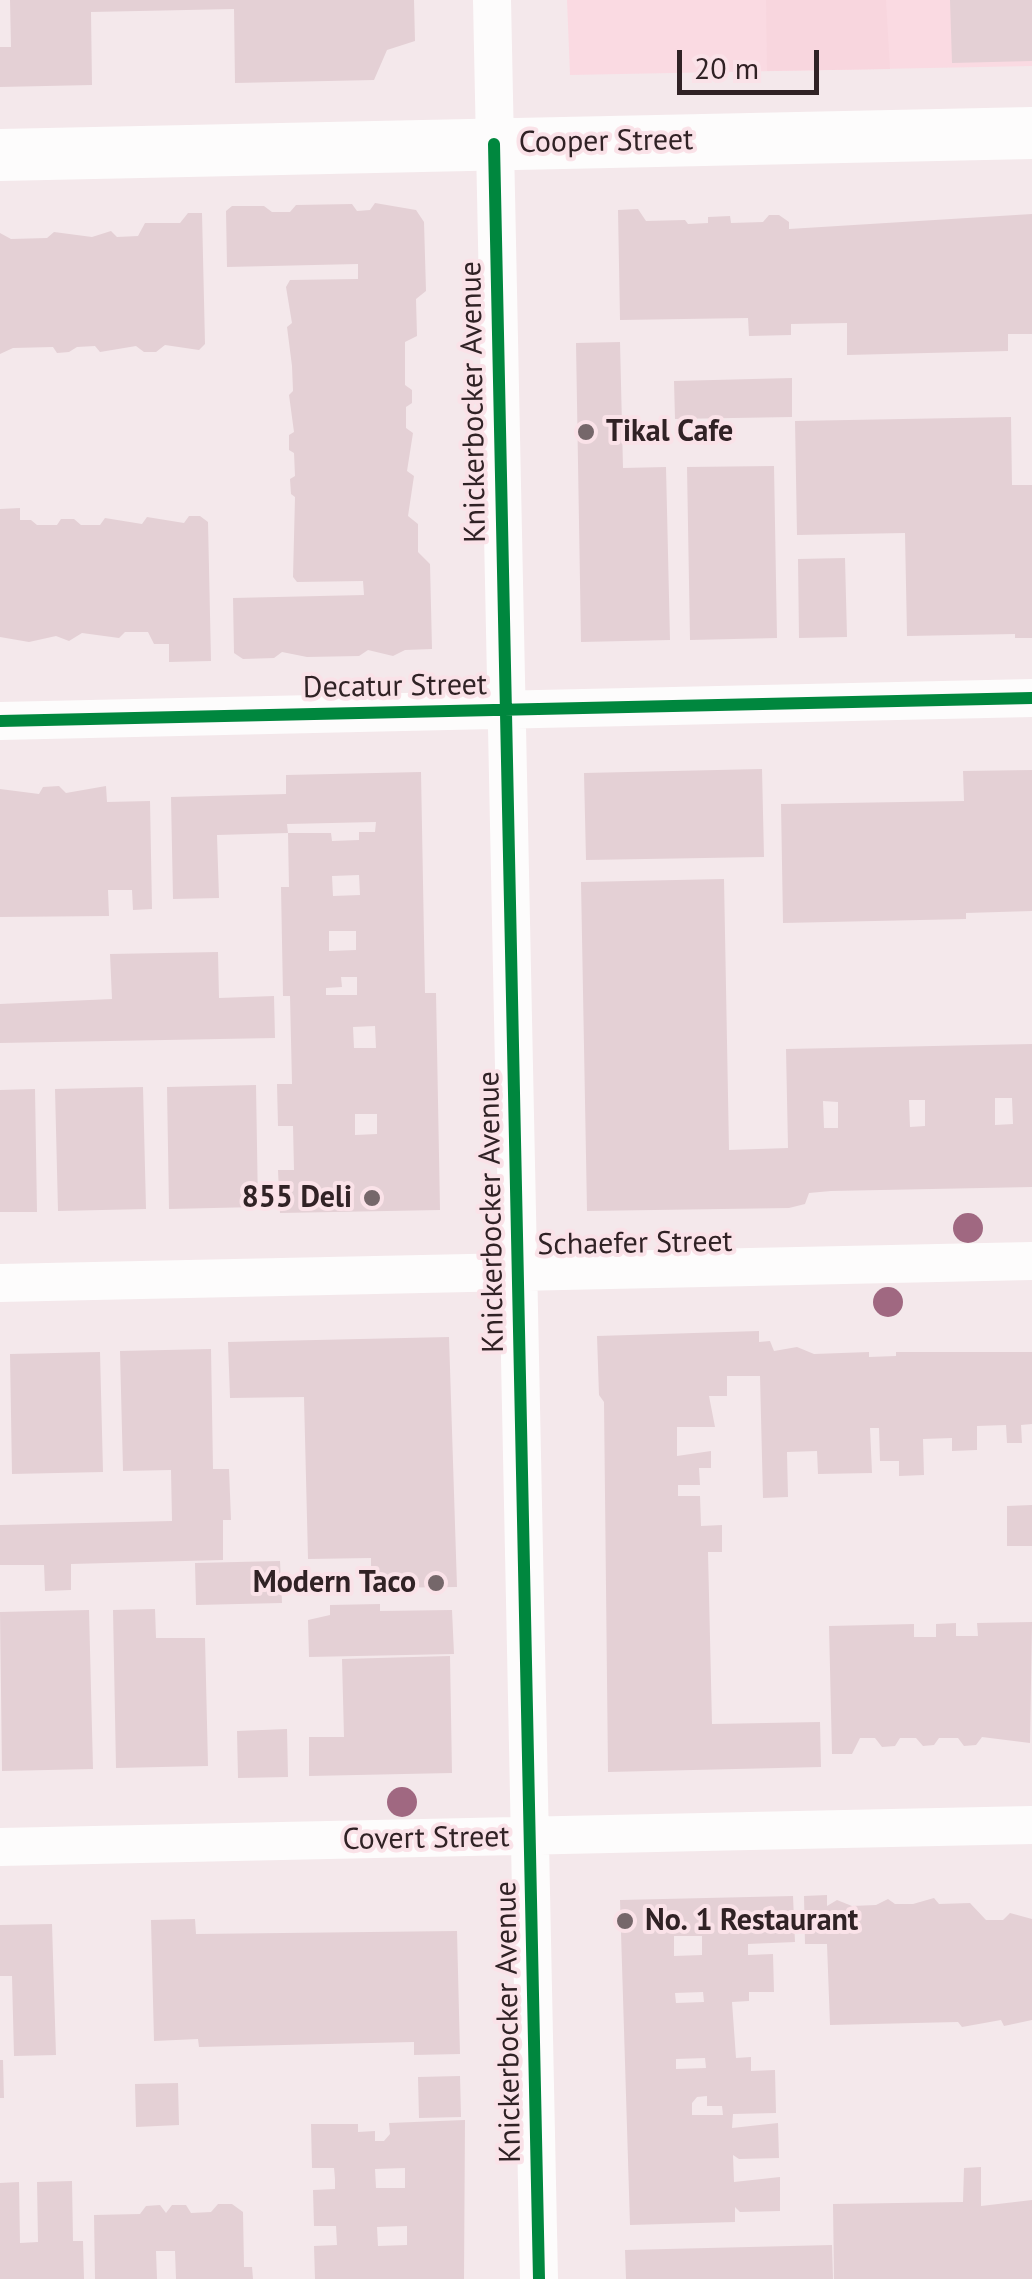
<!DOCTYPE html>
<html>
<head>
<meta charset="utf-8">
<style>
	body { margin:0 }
	#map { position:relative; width:1032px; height:2279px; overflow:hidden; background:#f4e8eb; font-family:"PT Sans",sans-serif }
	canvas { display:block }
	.scale { position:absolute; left:677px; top:50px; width:142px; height:45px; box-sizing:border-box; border:5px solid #302225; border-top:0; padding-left:12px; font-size:30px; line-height:35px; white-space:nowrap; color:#302225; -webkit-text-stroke:8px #fae2e8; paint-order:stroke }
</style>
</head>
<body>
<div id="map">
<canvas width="1032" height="2279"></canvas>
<div class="scale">20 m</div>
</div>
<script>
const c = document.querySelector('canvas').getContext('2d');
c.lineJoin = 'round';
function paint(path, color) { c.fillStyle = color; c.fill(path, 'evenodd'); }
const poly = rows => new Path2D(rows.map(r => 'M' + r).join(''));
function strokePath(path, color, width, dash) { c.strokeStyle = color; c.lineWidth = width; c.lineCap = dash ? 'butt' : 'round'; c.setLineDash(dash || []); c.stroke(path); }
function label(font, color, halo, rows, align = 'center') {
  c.font = font + ' "PT Sans",sans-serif'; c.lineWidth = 8; c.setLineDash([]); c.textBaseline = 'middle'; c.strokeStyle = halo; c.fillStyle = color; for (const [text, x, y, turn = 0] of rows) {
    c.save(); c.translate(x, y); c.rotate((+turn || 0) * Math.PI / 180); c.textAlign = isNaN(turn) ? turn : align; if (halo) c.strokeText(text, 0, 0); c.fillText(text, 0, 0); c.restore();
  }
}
paint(poly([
	[567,0,1032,0,1032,66,570,75]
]), '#fadae2');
paint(poly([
	[766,0,886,0,890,69,767,71]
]), '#f8d6de');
paint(poly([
	[10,0,414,0,415,41,387,50,374,80,235,83,234,9,91,12,92,85,0,87,0,47,11,47],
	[950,0,1032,0,1032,61,952,63],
	[375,203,416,210,424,222,426,291,416,299,417,336,405,342,405,385,412,390,412,403,406,407,406,428,413,433,407,471,414,476,408,516,418,524,418,552,430,564,432,649,405,650,393,656,368,650,359,656,307,657,282,652,274,658,243,659,234,653,233,598,364,595,363,581,297,582,293,577,295,497,291,494,290,479,295,476,294,453,289,450,289,435,294,432,289,395,293,391,292,366,287,327,292,323,286,287,290,280,358,279,358,264,227,267,226,211,232,206,264,206,272,212,290,212,296,205,352,204,357,211,370,210],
	[638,209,646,221,685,220,688,224,708,223,708,217,730,216,731,223,763,222,769,215,779,215,789,222,789,229,1032,214,1032,334,1008,334,1008,351,847,355,847,323,791,324,791,335,749,336,748,318,620,320,618,210],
	[188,213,202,213,205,344,199,350,165,345,156,352,144,352,136,346,100,352,95,346,77,347,69,352,57,353,53,347,13,348,0,354,0,233,11,239,47,238,54,232,92,237,111,231,117,237,138,236,145,223,180,223],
	[620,342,623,468,666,467,670,640,581,642,576,343],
	[792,378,792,417,675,419,674,381],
	[1011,417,1012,485,1032,485,1032,638,1015,638,1015,634,907,636,905,533,797,535,795,421],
	[774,466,777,638,690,640,687,467],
	[20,508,20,520,31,520,37,525,57,525,61,519,74,519,81,525,100,525,105,518,142,524,147,517,184,523,189,516,200,516,208,522,211,661,169,662,169,644,154,644,148,632,125,632,119,638,82,633,69,641,56,636,29,642,0,637,0,509],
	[845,558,847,637,799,638,798,559],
	[762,769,764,857,586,860,584,773],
	[1032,770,1032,911,966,913,966,919,783,923,781,804,964,801,963,771],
	[421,772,425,993,436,993,440,1210,280,1213,278,1170,294,1170,293,1126,278,1126,277,1084,292,1084,290,996,283,996,281,887,289,887,288,833,331,833,332,841,359,840,359,832,375,832,376,822,287,824,288,833,217,835,219,898,173,899,171,797,286,794,286,775],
	[359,875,360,895,333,896,332,876],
	[329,931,356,931,356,950,329,951],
	[341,977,357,977,357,995,326,995,326,988,342,987],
	[375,1026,376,1048,354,1048,353,1027],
	[355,1114,377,1114,377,1134,355,1135],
	[59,786,66,793,106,786,107,802,150,801,152,909,133,910,132,890,108,890,109,916,0,917,0,789,39,794,43,787],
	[724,879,729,1150,788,1148,786,1049,1032,1044,1032,1187,831,1191,809,1193,805,1204,789,1208,587,1211,581,882],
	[995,1098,1012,1098,1013,1124,995,1125],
	[909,1100,925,1100,925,1126,910,1127],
	[823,1101,838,1102,838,1128,824,1128],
	[218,952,219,998,274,996,275,1038,0,1043,0,1004,112,999,110,954],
	[256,1085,258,1207,169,1209,167,1087],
	[143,1087,146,1209,58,1211,55,1089],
	[35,1089,37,1212,0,1212,0,1090],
	[759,1331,759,1342,770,1341,774,1351,797,1347,814,1354,869,1352,869,1357,896,1356,896,1352,1032,1352,1032,1424,1021,1425,1022,1443,1007,1443,1006,1425,977,1426,977,1450,952,1451,952,1438,923,1439,924,1475,899,1476,899,1461,880,1461,879,1428,870,1428,872,1473,818,1474,817,1451,787,1452,788,1497,763,1498,760,1376,727,1376,727,1396,709,1396,715,1427,677,1427,677,1456,711,1451,711,1468,699,1468,700,1485,678,1485,678,1496,700,1496,701,1526,722,1525,722,1552,708,1552,712,1724,820,1722,821,1767,608,1772,604,1402,599,1395,597,1336],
	[449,1337,457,1587,371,1588,371,1558,308,1559,304,1397,230,1398,228,1342],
	[211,1349,213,1469,229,1469,231,1520,223,1520,223,1560,71,1564,71,1590,45,1591,44,1565,0,1565,0,1525,172,1521,171,1470,123,1471,120,1351],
	[100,1352,103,1472,12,1474,10,1354],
	[1032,1505,1032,1546,1007,1546,1007,1506],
	[280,1561,282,1603,196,1605,195,1563],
	[380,1604,380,1611,452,1610,454,1654,309,1657,308,1620,330,1615,330,1605],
	[155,1609,156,1638,205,1638,208,1766,116,1768,113,1610],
	[89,1610,93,1769,2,1771,0,1612],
	[1032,1622,1030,1743,982,1737,976,1745,964,1746,958,1738,939,1738,934,1745,923,1746,916,1738,900,1738,895,1746,882,1747,875,1738,860,1738,852,1754,832,1754,829,1626,914,1624,914,1637,936,1637,936,1624,956,1623,956,1636,978,1636,977,1623],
	[450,1656,452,1773,309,1776,309,1737,344,1737,342,1659],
	[287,1729,288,1777,238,1778,237,1731],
	[827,1895,827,1906,837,1900,852,1906,876,1905,888,1899,895,1904,913,1904,934,1898,939,1904,970,1903,986,1920,1003,1920,1010,1913,1032,1919,1032,2020,1004,2026,1001,2020,962,2027,958,2022,830,2025,827,1944,805,1944,804,1896],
	[793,1896,795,1942,748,1944,748,1955,773,1954,774,1992,749,1992,749,2001,732,2002,736,2058,751,2057,751,2071,775,2070,776,2113,733,2114,732,2128,778,2123,779,2158,739,2159,733,2155,734,2182,780,2177,780,2211,740,2212,735,2207,735,2222,630,2225,620,1900],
	[674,1936,702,1936,702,1955,674,1956],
	[703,1992,704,2002,676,2003,675,1993],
	[705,2058,706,2068,676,2069,676,2059],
	[707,2096,707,2106,722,2106,723,2115,692,2115,692,2103,697,2097],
	[195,1919,196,1934,457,1931,460,2054,414,2055,414,2042,199,2047,198,2039,154,2041,151,1920],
	[52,1924,56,2055,14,2056,12,1976,0,1976,0,1925],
	[0,2060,3,2060,4,2098,0,2098],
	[460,2076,461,2117,419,2118,418,2077],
	[178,2083,179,2125,136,2127,135,2084],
	[465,2120,464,2279,315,2279,314,2246,337,2245,336,2226,314,2226,313,2190,335,2189,335,2179,334,2168,312,2168,311,2124,358,2124,358,2132,375,2131,375,2141,384,2141,390,2134,389,2123],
	[405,2168,405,2188,376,2188,375,2169],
	[407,2226,407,2245,378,2246,377,2227],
	[981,2167,981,2206,1032,2200,1032,2279,834,2279,833,2204,963,2202,964,2168],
	[72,2181,73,2241,83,2241,84,2279,0,2279,0,2183,19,2182,20,2243,38,2242,37,2182],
	[218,2204,232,2204,243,2212,244,2267,252,2267,253,2279,176,2279,175,2251,156,2251,157,2279,95,2279,94,2215,140,2214,146,2206,160,2205,166,2213,172,2205,186,2205,191,2213,211,2212],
	[832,2245,833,2279,626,2279,625,2250]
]), '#e4d0d5');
strokePath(poly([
	[492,0,539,2279],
	[0,721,1032,698],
	[0,1283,1032,1261],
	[0,1847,1032,1825]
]), '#fdfcfc', 38);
strokePath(poly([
	[0,155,1032,133]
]), '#fdfcfc', 52);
strokePath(poly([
	[494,144,539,2279],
	[0,721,1032,698]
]), '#00873e', 12);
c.fillStyle = '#a06881';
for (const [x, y] of [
	[968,1228],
	[888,1302],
	[402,1802]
]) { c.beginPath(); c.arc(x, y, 15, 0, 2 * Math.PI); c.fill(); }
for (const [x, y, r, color] of [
	[586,432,10,"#75676a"],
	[372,1198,10,"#75676a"],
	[436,1583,10,"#75676a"],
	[625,1921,10,"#75676a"]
]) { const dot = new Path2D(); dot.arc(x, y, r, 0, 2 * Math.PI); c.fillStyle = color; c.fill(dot); strokePath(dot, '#fae2e8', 4); }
label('30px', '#302225', '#fae2e8', [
	["Cooper Street",606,142,-1],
	["Knickerbocker Avenue",474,402,-91],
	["Decatur Street",395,687,-1],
	["Knickerbocker Avenue",492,1212,-91],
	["Schaefer Street",635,1244,-1],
	["Covert Street",426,1839,-1],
	["Knickerbocker Avenue",509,2022,-91]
]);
label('bold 30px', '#302225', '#fae2e8', [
	["Tikal Cafe",606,432],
	["855 Deli",352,1198,"right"],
	["Modern Taco",416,1583,"right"],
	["No. 1 Restaurant",645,1921]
], 'left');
</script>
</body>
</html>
